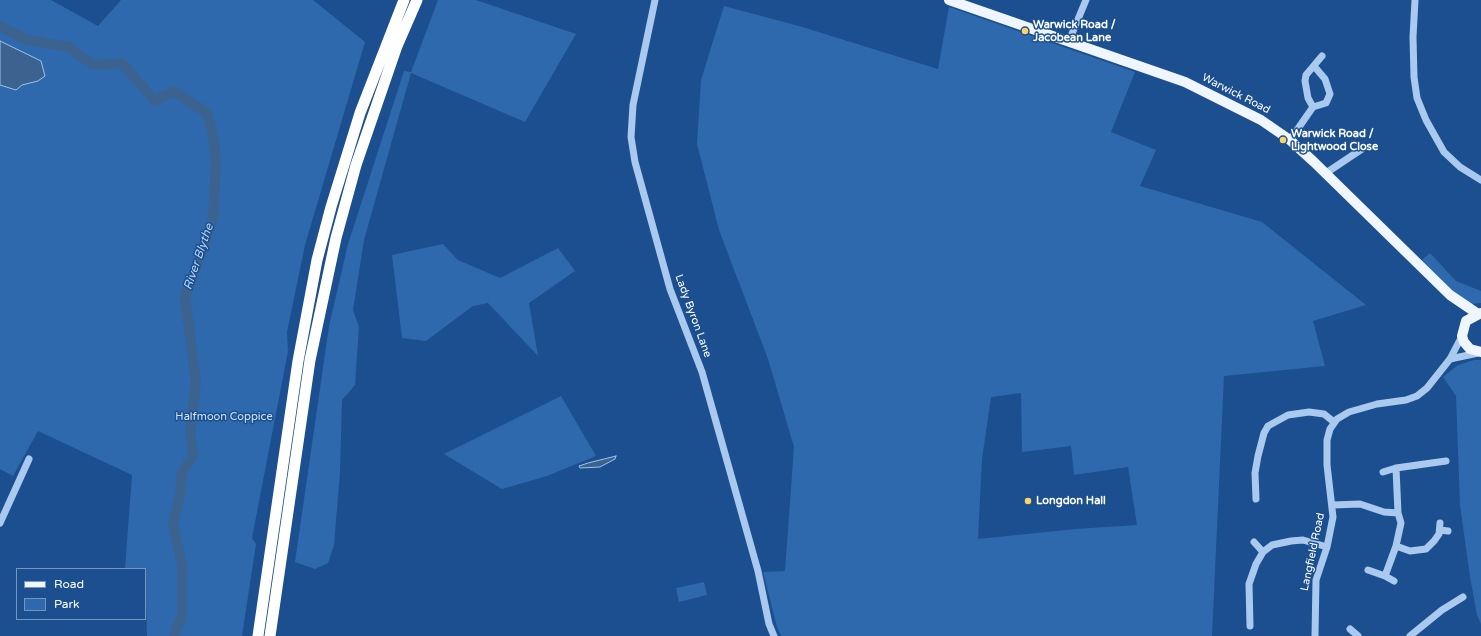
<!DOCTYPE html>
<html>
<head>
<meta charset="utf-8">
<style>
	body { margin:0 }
	#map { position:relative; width:1481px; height:636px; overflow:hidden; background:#1b4f8f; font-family:"Varela Round",sans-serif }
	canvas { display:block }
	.legend { position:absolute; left:16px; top:568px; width:130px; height:52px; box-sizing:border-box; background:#1b4f8f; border:1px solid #7695bc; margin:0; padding:5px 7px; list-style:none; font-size:12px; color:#fff }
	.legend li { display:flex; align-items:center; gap:8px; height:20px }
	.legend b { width:20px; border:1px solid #7695bc }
</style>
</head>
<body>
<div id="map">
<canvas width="1481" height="636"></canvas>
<ul class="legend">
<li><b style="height:5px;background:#f0f6ff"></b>Road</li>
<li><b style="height:11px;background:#2e69ad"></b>Park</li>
</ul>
</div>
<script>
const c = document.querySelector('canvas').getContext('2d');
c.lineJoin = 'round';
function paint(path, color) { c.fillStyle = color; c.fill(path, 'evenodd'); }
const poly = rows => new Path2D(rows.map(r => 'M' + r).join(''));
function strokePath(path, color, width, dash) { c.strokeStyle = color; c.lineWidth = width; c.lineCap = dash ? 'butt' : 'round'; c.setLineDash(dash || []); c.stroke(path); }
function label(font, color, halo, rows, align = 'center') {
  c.font = font + ' "Varela Round",sans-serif'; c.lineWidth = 3; c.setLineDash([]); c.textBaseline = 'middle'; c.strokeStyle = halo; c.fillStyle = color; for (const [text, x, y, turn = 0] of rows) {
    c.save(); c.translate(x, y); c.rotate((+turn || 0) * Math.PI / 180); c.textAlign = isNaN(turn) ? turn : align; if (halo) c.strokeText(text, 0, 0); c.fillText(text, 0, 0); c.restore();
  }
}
paint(poly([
	[0,0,51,0,98,26,121,0,313,0,365,42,305,245,287,332,288,351,252,538,256,544,242,636,147,636,145,569,125,569,132,475,38,431,13,476,0,469],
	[438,0,476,0,576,34,525,122,411,73,364,240,353,310,359,327,355,385,342,400,340,473,334,545,328,563,315,569,295,562,329,326,348,244,404,71,411,72],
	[724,6,799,26,938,69,949,7,1135,72,1111,132,1156,150,1140,186,1262,222,1366,305,1313,321,1325,366,1224,376,1212,636,781,636,777,627,763,572,785,571,794,447,768,359,719,230,697,144,701,80],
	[1021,393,1022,452,1071,446,1074,475,1128,467,1137,525,1075,529,978,539,982,459,991,397],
	[443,244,458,260,500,278,558,248,575,271,529,303,538,356,488,303,473,306,426,341,402,338,392,255],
	[1430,253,1456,281,1481,291,1481,303,1471,304,1458,298,1422,260],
	[1474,360,1481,360,1481,624,1477,615,1470,577,1460,505,1456,396,1443,377,1458,365],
	[561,396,596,456,547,476,502,489,444,454],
	[704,582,707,595,679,602,676,588]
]), '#2e69ad');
const water = poly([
	[0,41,41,61,45,76,38,81,22,85,16,90,0,85,0,41],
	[616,456,615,459,600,467,580,468,579,466,588,463,616,456]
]);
paint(water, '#3c6290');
strokePath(water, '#9cc4f0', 1);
strokePath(poly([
	[0,26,27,40,70,47,79,56,95,65,122,63,155,101,174,91,207,113,213,135,216,162,213,217,207,238,185,297,196,382,190,432,193,456,182,473,180,495,173,524,182,565,182,615,174,636]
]), '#3c6290', 10);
strokePath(poly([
	[655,0,633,105,631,137,635,162,670,289,702,372,758,571,769,624,774,636],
	[1415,0,1413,37,1414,77,1417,98,1426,120,1444,152,1460,167,1481,180],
	[1069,41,1086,0],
	[1313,107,1326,103,1330,94,1325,79,1314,66],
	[1290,140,1313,107,1308,98,1305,81,1306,75,1322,56],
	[1326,173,1362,149],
	[1450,359,1478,353],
	[1383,472,1396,468],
	[1256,499,1255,473,1258,456,1264,433,1268,426,1288,415,1309,412,1324,414,1334,422],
	[1333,505,1360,504,1384,512,1398,513,1396,468,1446,461],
	[1398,513,1401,523,1396,546,1410,551,1426,549,1434,541,1439,534,1440,523],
	[0,523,29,459],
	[1440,530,1448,531],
	[1254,542,1263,552],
	[1368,570,1385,576,1396,546],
	[1385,576,1394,581],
	[1250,626,1249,584,1256,564,1263,552,1272,545,1291,541,1303,540,1327,547],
	[1350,629,1358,636],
	[1315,636,1316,580,1327,547,1333,517,1327,465,1327,440,1330,429,1337,419,1349,412,1377,404,1406,400,1417,396,1427,388,1450,359,1462,336],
	[1410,636,1442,610,1463,597]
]), '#a9c9ee', 7);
strokePath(poly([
	[949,0,1185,82,1261,120,1290,140,1314,162,1450,295,1478,314],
	[1481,313,1466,321,1462,336,1464,342,1470,349,1481,352]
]), '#f0f6ff', 10);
strokePath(poly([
	[258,636,298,361,317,260,331,207,360,113,404,0],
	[270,636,310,360,336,238,356,165,397,46,417,0]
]), '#fff', 11);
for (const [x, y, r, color] of [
	[1025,31,4,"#ffd166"],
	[1283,140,4,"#ffd166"],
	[1028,501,4,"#ffd166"]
]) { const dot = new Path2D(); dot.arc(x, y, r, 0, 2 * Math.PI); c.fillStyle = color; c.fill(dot); strokePath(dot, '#1b4f8f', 1.5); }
label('bold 11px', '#fff', '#1b4f8f', [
	["Warwick Road /",1033,25],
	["Jacobean Lane",1033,38],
	["Warwick Road /",1291,134],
	["Lightwood Close",1291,147],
	["Longdon Hall",1036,501]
], 'left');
label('11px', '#fff', '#1b4f8f', [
	["Warwick Road",1236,94,27],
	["Lady Byron Lane",693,316,70],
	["Langfield Road",1313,552,-78]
]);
label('11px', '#cfe3fa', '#1b4f8f', [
	["Halfmoon Coppice",224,417]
]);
label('italic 12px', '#b5d3f5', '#1b4f8f', [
	["River Blythe",199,257,-71]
]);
</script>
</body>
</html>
